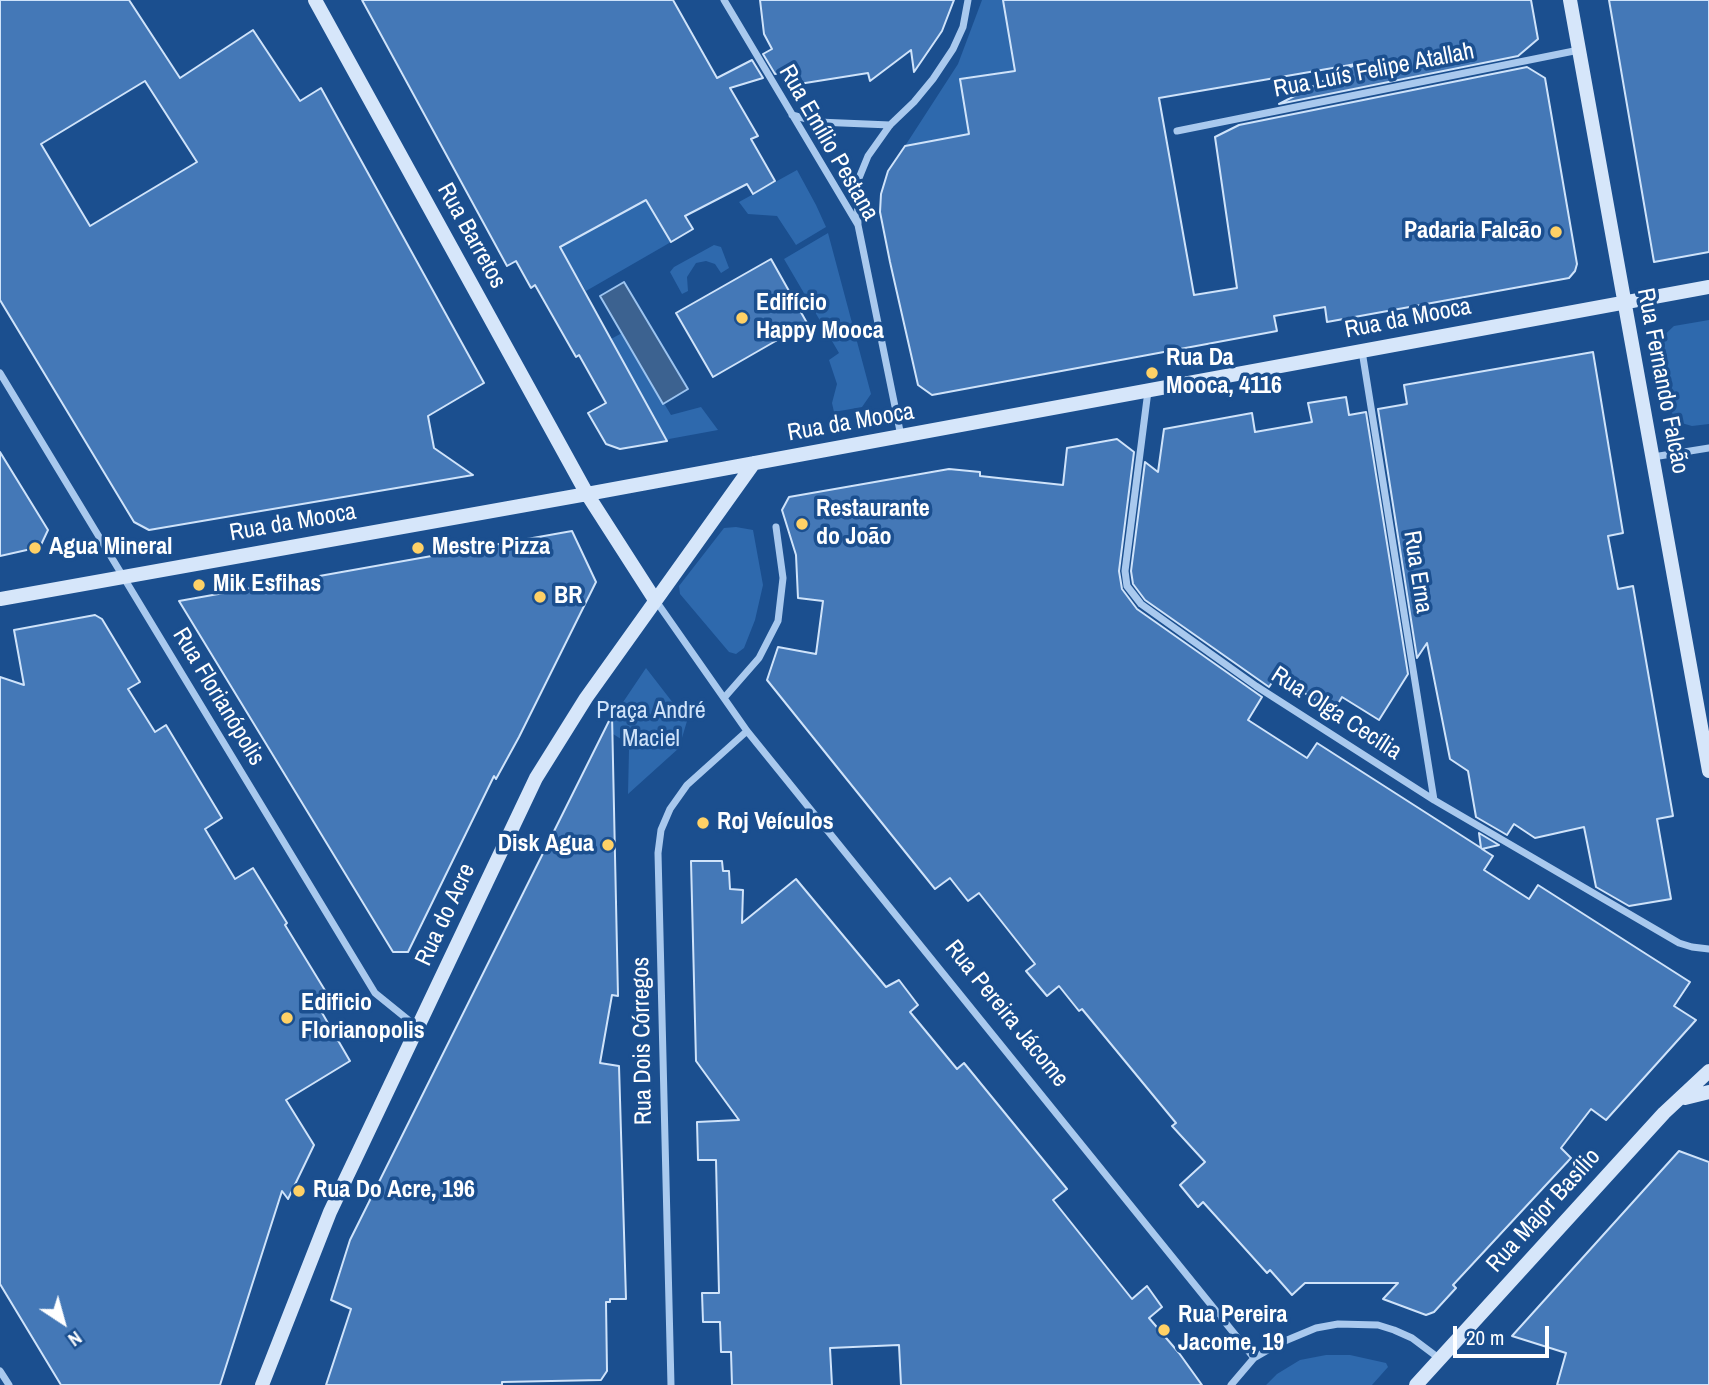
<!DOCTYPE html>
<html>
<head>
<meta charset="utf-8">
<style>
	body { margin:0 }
	#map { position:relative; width:1709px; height:1385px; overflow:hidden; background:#1b4f8f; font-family:"Archivo Narrow",sans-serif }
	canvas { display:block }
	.north { position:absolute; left:28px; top:1287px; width:70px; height:70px; -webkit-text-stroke:5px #1b4f8f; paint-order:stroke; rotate:144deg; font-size:19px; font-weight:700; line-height:28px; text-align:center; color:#fff }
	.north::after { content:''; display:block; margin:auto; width:24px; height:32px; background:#fff; clip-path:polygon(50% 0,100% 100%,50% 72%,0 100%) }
	.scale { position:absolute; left:1453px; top:1326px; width:96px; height:32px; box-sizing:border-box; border:4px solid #fff; border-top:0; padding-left:9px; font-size:21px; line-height:24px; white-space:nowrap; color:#fff; -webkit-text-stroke:5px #1b4f8f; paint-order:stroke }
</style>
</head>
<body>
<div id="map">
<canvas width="1709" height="1385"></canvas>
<div class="north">N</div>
<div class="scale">20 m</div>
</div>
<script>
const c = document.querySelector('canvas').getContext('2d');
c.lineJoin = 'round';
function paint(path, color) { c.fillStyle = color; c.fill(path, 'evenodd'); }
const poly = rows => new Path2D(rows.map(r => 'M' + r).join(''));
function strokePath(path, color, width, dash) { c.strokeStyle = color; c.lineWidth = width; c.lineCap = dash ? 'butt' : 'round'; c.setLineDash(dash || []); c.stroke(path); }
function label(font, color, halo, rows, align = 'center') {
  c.font = font + ' "Archivo Narrow",sans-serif'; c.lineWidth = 7; c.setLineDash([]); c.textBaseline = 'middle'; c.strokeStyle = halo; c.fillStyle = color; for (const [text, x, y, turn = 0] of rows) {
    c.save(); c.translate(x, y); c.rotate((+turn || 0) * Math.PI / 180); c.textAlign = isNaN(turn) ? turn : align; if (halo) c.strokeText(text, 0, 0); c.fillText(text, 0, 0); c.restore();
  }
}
paint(poly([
	[982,0,1007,0,1064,63,966,78,963,96,969,134,905,146,958,64],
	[797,170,816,205,826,227,796,245,777,216,748,214,739,202],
	[646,200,671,242,586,291,560,247],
	[828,233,871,394,862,407,834,412,832,403,837,384,829,360,839,353,784,259],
	[714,245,721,247,729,268,721,273,715,264,706,261,696,263,687,277,688,291,682,294,670,272,674,267],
	[1709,320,1709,424,1692,426,1678,422,1672,413,1659,340,1674,326],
	[622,333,671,415,701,407,718,430,669,439,667,441,611,339],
	[736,527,753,530,763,585,755,620,744,648,736,654,729,652,680,594,679,586,724,528],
	[646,668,687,721,679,748,628,794,629,750,621,739,605,729],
	[1326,1355,1350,1355,1386,1363,1388,1367,1372,1385,1266,1385,1277,1374,1300,1360]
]), '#2e69ad');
const water = poly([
	[624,282,688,389,663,404,600,296,624,282]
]);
paint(water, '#3c6290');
strokePath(water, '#9cc4f0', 2);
const building = poly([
	[0,0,129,0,180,78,253,30,300,101,321,88,484,383,428,416,434,448,473,475,149,530,134,522,0,300,0,0],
	[145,81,197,162,90,226,41,144,145,81],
	[362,0,673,0,717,78,752,60,763,78,730,88,758,136,751,139,775,181,753,194,747,184,685,216,693,229,671,242,646,200,560,247,667,441,620,449,606,444,588,413,606,403,579,355,576,357,535,285,531,288,516,261,507,266,362,0],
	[760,0,954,0,942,31,914,72,911,50,870,81,868,73,799,84,795,69,775,74,763,54,772,49,764,34,760,0],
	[1003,0,1531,0,1538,39,1518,56,1279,104,1356,64,1159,98,1194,295,1237,288,1215,137,1239,125,1527,67,1545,78,1577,264,1575,271,1569,278,1327,322,1325,307,1274,316,1277,331,932,395,918,385,890,262,880,212,881,194,888,171,905,146,969,134,960,79,1015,71,1003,0],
	[1609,0,1709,0,1709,252,1654,262,1609,0],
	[771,259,807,323,713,377,676,313,771,259],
	[1593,352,1623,533,1608,536,1618,589,1633,586,1673,816,1657,819,1671,899,1629,906,1596,887,1584,827,1535,838,1514,824,1507,835,1476,817,1468,771,1450,759,1427,643,1417,658,1378,409,1407,404,1404,385,1593,352],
	[1346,397,1349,415,1366,412,1408,674,1379,720,1342,697,1336,707,1326,707,1277,675,1269,687,1145,600,1133,584,1131,571,1145,462,1158,472,1164,429,1252,413,1255,432,1312,422,1308,403,1346,397],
	[1117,439,1134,452,1119,571,1122,589,1137,609,1262,697,1248,720,1307,758,1317,743,1481,848,1479,833,1499,845,1482,849,1493,856,1484,870,1529,899,1538,885,1690,982,1674,1006,1696,1020,1606,1120,1591,1109,1561,1148,1571,1158,1453,1285,1456,1288,1434,1312,1426,1315,1383,1299,1398,1283,1305,1283,1292,1295,1270,1270,1267,1273,1203,1202,1198,1207,1180,1185,1205,1162,1172,1126,1176,1123,1082,1009,1079,1011,1059,986,1047,996,1026,971,1035,964,979,893,968,901,950,878,935,889,767,680,778,647,816,654,823,601,798,598,796,555,782,510,789,497,949,469,980,472,980,476,1063,485,1067,448,1117,439],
	[0,452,48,530,40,547,0,556,0,452],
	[572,531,596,582,519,737,496,779,494,776,408,952,393,952,179,601,572,531],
	[95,615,102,619,140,682,128,689,155,732,166,725,222,818,205,829,235,879,253,868,287,923,285,925,326,992,314,999,350,1061,286,1100,314,1145,288,1199,282,1191,220,1385,61,1385,0,1284,0,677,24,685,14,630,95,615],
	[612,715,618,996,612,995,600,1063,619,1066,626,1299,610,1299,610,1302,606,1302,607,1371,601,1380,502,1382,502,1385,326,1385,351,1309,331,1300,350,1240,612,715],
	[691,861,722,861,723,871,729,871,730,889,743,890,742,923,796,879,886,987,899,980,918,1005,910,1012,957,1069,964,1063,1067,1189,1053,1200,1132,1299,1147,1286,1162,1307,1149,1318,1179,1353,1202,1385,901,1385,899,1345,830,1348,832,1385,732,1385,731,1352,721,1352,720,1322,703,1322,702,1293,719,1293,716,1160,698,1160,697,1122,739,1120,696,1061,691,861],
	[1679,1151,1709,1162,1709,1385,1557,1385,1566,1353,1512,1336,1679,1151]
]);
paint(building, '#4478b7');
strokePath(building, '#cfe3fa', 2);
strokePath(poly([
	[724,0,858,225,901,436],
	[792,115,818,122,890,125],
	[1177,131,1579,50],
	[858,224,857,183,868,156,890,125,914,102,933,79,953,49,963,27,968,0],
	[1362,351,1434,800],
	[0,373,375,993,417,1027],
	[1148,391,1125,571,1127,586,1141,604,1256,686,1434,800,1679,943,1692,947,1709,949],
	[1653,457,1709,448],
	[656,601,747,731,1254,1358],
	[724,698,759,658,778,621,783,578,776,527],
	[0,1371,9,1385],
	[671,1385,658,853,661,830,670,809,687,785,747,731],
	[1231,1385,1254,1358,1280,1343,1316,1328,1338,1324,1378,1325,1394,1330,1412,1338,1440,1359]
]), '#a9c9ee', 7);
strokePath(poly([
	[315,0,587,494,655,600],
	[1570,0,1709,771],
	[0,599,587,494,1709,287],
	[1685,1098,1709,1092],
	[262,1385,330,1212,536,778,586,698,754,463],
	[1416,1385,1664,1113,1709,1071]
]), '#d6e6fa', 14);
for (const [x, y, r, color] of [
	[1556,232,7,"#ffd166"],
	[742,318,7,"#ffd166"],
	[1152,373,7,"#ffd166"],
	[802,524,7,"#ffd166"],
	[35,548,7,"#ffd166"],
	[418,548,7,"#ffd166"],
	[199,585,7,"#ffd166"],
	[540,597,7,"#ffd166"],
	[703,823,7,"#ffd166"],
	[608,845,7,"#ffd166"],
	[287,1018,7,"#ffd166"],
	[299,1191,7,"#ffd166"],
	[1164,1330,7,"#ffd166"]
]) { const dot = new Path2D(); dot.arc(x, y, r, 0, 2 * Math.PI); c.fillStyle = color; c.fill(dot); strokePath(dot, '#1b4f8f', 2.5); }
label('24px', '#fff', '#1b4f8f', [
	["Rua Luís Felipe Atallah",1374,71,-11],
	["Rua Emílio Pestana",828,143,60],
	["Rua Barretos",471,236,61],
	["Rua da Mooca",1408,319,-11],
	["Rua Fernando Falcão",1662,381,79],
	["Rua da Mooca",851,423,-10],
	["Rua da Mooca",293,523,-10],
	["Rua Erna",1417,572,81],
	["Rua Florianópolis",218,697,59],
	["Rua Olga Cecília",1336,714,33],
	["Rua do Acre",446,915,-65],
	["Rua Pereira Jácome",1006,1014,51],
	["Rua Dois Córregos",643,1041,-91],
	["Rua Major Basílio",1544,1211,-48]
]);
label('bold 24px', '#fff', '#1b4f8f', [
	["Padaria Falcão",1542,232,"right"],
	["Edifício",756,304],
	["Happy Mooca",756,332],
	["Rua Da",1166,359],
	["Mooca, 4116",1166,387],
	["Restaurante",816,510],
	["do João",816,538],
	["Agua Mineral",49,548],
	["Mestre Pizza",432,548],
	["Mik Esfihas",213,585],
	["BR",554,597],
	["Roj Veículos",717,823],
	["Disk Agua",594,845,"right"],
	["Edificio",301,1004],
	["Florianopolis",301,1032],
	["Rua Do Acre, 196",313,1191],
	["Rua Pereira",1178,1316],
	["Jacome, 19",1178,1344]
], 'left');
label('24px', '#cfe3fa', '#1b4f8f', [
	["Praça André",651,712],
	["Maciel",651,740]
]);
</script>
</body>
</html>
